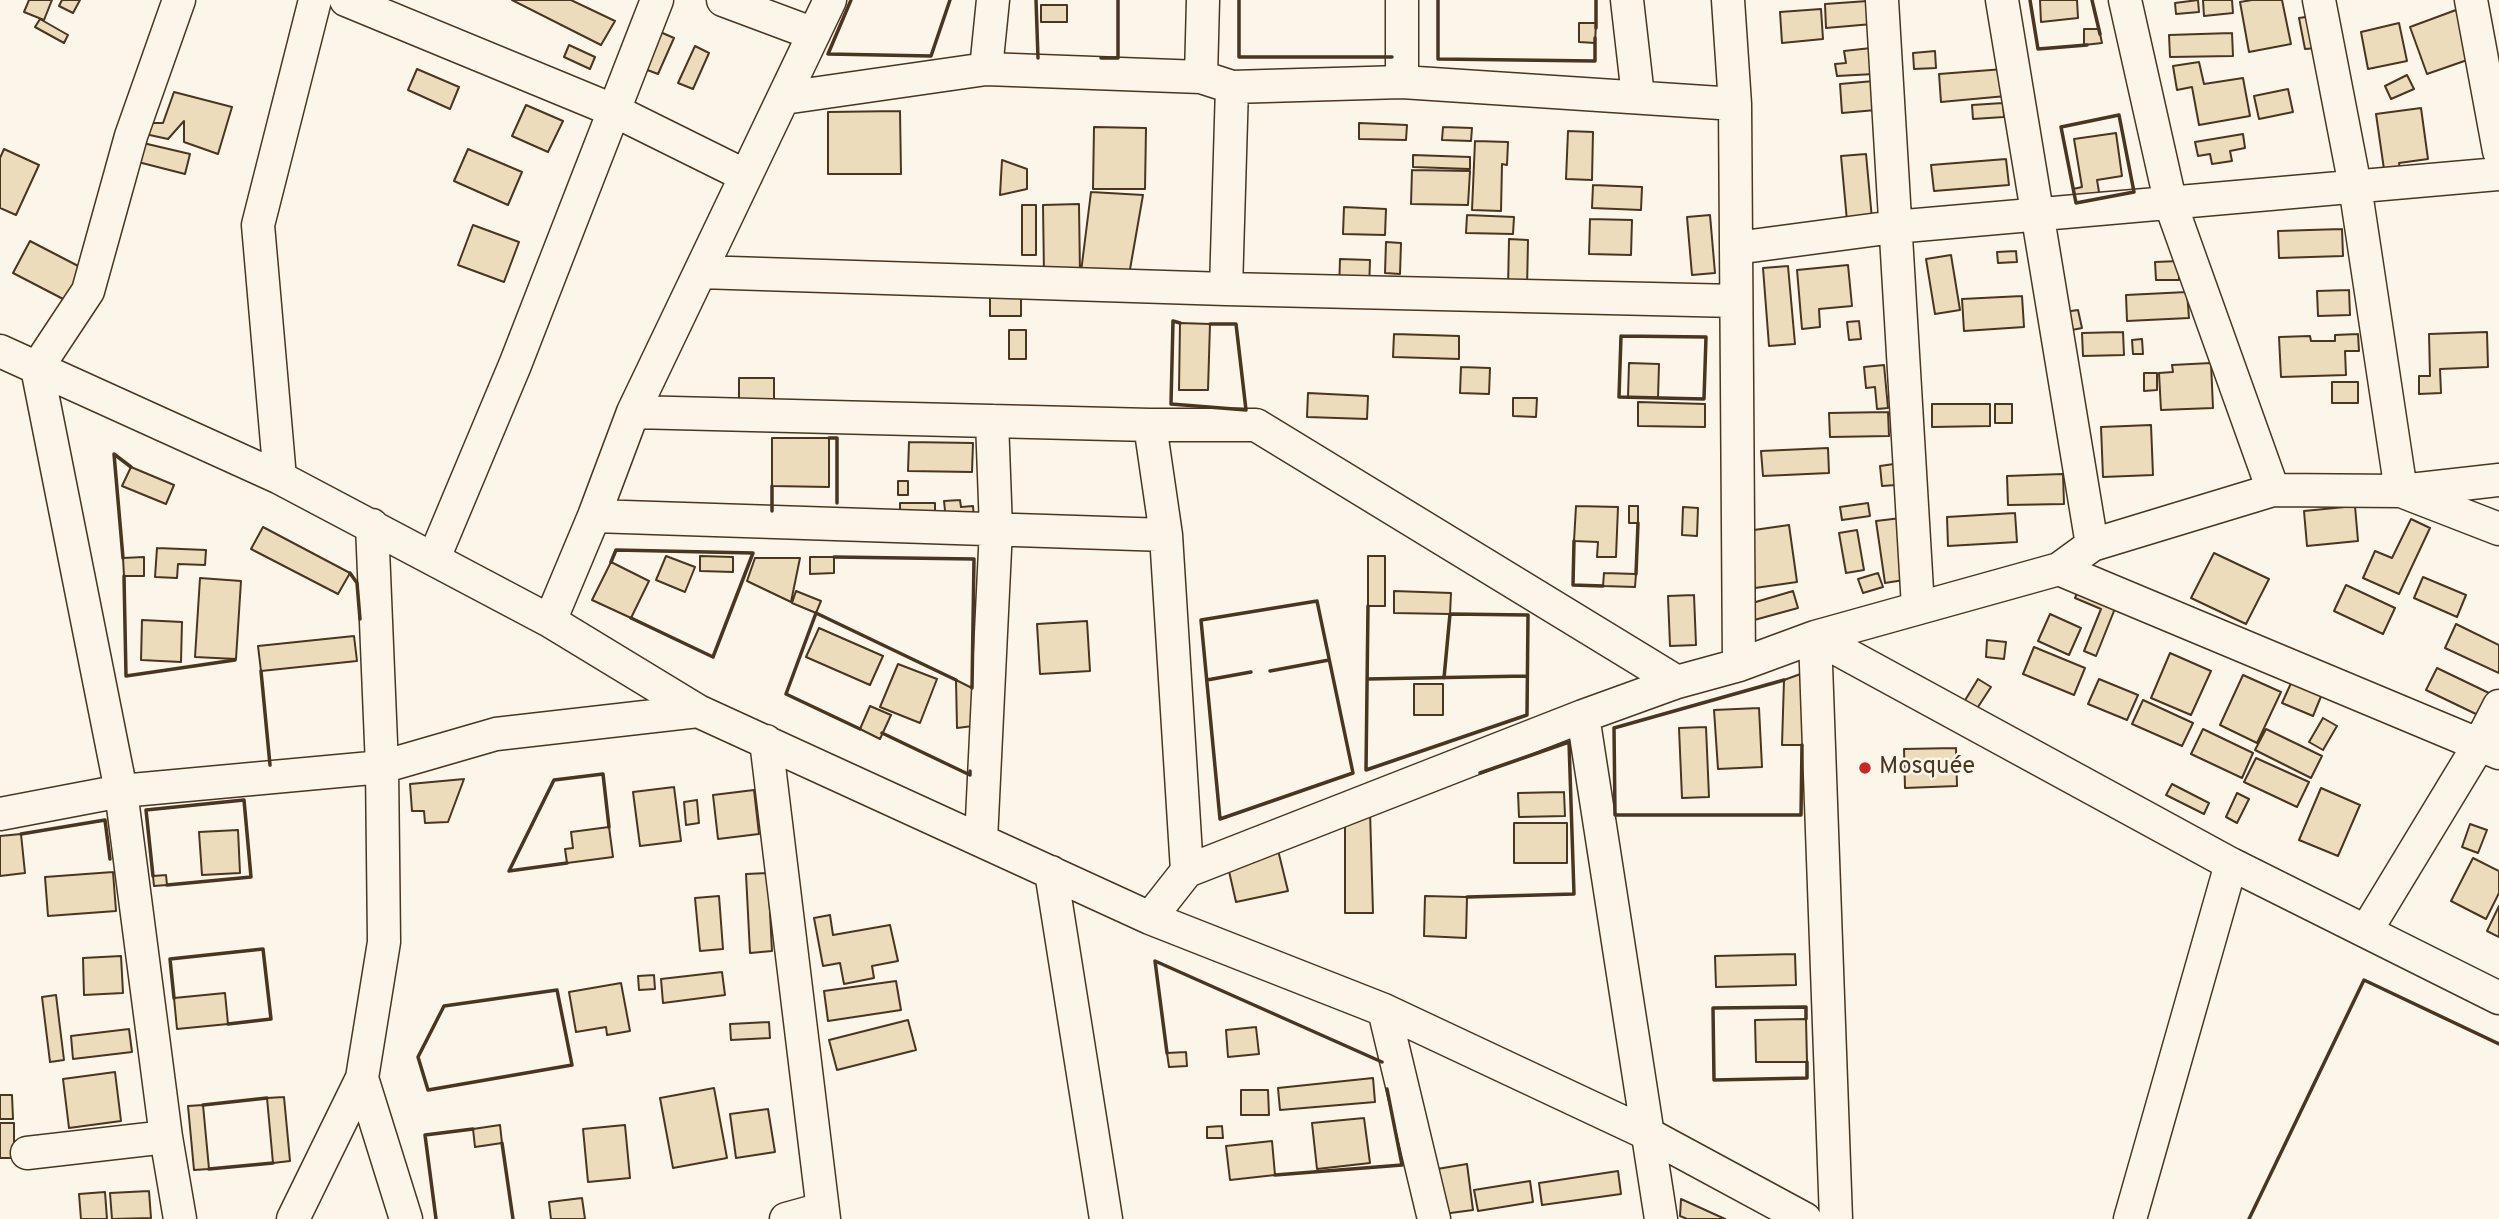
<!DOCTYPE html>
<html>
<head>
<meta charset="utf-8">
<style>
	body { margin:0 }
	canvas { display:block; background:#fbf6e9 }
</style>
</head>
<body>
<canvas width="2499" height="1219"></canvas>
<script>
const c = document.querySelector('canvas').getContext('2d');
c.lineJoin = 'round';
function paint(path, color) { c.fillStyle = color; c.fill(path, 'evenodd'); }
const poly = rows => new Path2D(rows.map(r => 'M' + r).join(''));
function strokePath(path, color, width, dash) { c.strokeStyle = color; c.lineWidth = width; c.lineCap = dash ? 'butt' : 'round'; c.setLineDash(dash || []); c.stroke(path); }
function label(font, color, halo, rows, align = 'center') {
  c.font = font + ' Overpass,sans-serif'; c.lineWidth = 5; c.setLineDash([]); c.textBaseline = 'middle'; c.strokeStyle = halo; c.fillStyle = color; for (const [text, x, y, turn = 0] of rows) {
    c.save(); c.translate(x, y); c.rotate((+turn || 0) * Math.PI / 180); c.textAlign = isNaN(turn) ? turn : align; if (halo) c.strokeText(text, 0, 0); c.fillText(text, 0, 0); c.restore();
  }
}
const building = poly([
	[29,0,52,0,44,20,24,12,29,0],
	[62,0,80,0,73,13,59,6,62,0],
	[512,0,571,0,615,21,601,45,512,0],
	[1882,0,1884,23,1826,28,1825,4,1882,0],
	[2040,0,2077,0,2078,18,2041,22,2040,0],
	[2198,0,2199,12,2176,14,2175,3,2198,0],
	[2203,0,2232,0,2233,13,2204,16,2203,0],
	[2252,0,2282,0,2291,44,2249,52,2240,2,2252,0],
	[1041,5,1067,5,1067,22,1041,22,1041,5],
	[1821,9,1823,39,1782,43,1780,12,1821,9],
	[2456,10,2473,58,2427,74,2410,27,2456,10],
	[2312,16,2317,48,2305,49,2299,18,2312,16],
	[40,19,68,35,64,43,35,27,40,19],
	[1579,23,1596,23,1595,43,1579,42,1579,23],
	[2399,23,2407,61,2368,69,2361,32,2399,23],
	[2084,29,2099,29,2102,43,2084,45,2084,29],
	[658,31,674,38,658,74,642,68,658,31],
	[2232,33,2233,56,2170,57,2169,35,2232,33],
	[569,45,595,57,590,69,564,57,569,45],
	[695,46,709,53,693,89,678,83,695,46],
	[1871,48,1874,74,1837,76,1835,64,1846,63,1844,51,1871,48],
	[1935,51,1936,68,1914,69,1913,53,1935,51],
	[2199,62,2204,84,2243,78,2250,116,2199,125,2192,87,2177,90,2173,66,2199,62],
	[417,69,459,87,450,109,408,90,417,69],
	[2004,69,2006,96,1941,102,1939,74,2004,69],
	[2407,75,2414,89,2391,99,2385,86,2407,75],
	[1874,81,1876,110,1842,113,1840,84,1874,81],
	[2288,89,2293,112,2259,119,2254,96,2288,89],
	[174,92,232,107,218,154,184,142,184,121,168,139,145,134,145,123,163,123,174,92],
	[2003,103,2004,117,1973,119,1972,105,2003,103],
	[526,105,563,121,548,152,512,136,526,105],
	[2421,108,2428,159,2399,163,2402,180,2386,183,2376,114,2421,108],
	[900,111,901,174,828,174,828,112,900,111],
	[1359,123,1407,125,1406,140,1359,139,1359,123],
	[1094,127,1146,128,1145,189,1093,189,1094,127],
	[1443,127,1472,128,1471,141,1442,140,1443,127],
	[1568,131,1593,132,1592,180,1566,179,1568,131],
	[2116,133,2122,176,2097,180,2100,198,2076,203,2073,189,2082,187,2074,139,2116,133],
	[2243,134,2245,148,2230,151,2232,161,2212,164,2210,154,2198,156,2195,142,2243,134],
	[1475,141,1508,142,1507,165,1502,164,1501,211,1472,210,1475,141],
	[143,143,190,154,185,174,138,162,143,143],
	[4,149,39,165,16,215,0,208,0,158,4,149],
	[468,149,522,172,508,205,454,181,468,149],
	[1866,154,1872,219,1847,221,1841,156,1866,154],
	[1413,155,1470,157,1470,169,1413,167,1413,155],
	[2006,159,2009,185,1934,191,1931,165,2006,159],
	[1002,160,1027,169,1027,189,1000,195,1002,160],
	[1412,170,1470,171,1468,205,1411,204,1412,170],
	[1593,185,1642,187,1641,210,1592,208,1593,185],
	[1091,192,1143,195,1129,275,1081,272,1091,192],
	[1079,204,1080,275,1044,275,1043,205,1079,204],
	[1022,205,1036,205,1036,255,1022,255,1022,205],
	[1344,207,1386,209,1385,235,1343,234,1344,207],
	[1467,215,1514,217,1513,234,1466,233,1467,215],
	[1710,215,1715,273,1692,275,1687,217,1710,215],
	[1590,219,1632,220,1631,255,1589,254,1590,219],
	[473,225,519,242,504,282,458,265,473,225],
	[2342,229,2343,256,2279,258,2278,231,2342,229],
	[1509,239,1528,240,1527,289,1508,288,1509,239],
	[30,241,84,269,67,301,13,273,30,241],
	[1386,242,1401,243,1400,274,1385,273,1386,242],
	[2016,251,2017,262,1998,263,1997,252,2016,251],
	[1951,255,1960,310,1935,314,1926,259,1951,255],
	[1340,259,1370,260,1369,290,1339,289,1340,259],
	[2179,261,2179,280,2156,280,2155,262,2179,261],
	[1848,265,1852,306,1819,309,1820,327,1802,329,1797,270,1848,265],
	[1788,266,1795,344,1769,346,1763,268,1788,266],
	[2349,290,2350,315,2318,316,2317,291,2349,290],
	[990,292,1021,292,1021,316,990,316,990,292],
	[2187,292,2189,318,2127,321,2126,295,2187,292],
	[2022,296,2024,327,1964,331,1962,299,2022,296],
	[2078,310,2082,328,2067,331,2064,312,2078,310],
	[1859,321,1861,339,1849,340,1847,322,1859,321],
	[1180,323,1210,324,1208,390,1179,390,1180,323],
	[1009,330,1026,330,1026,359,1009,359,1009,330],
	[2123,332,2124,355,2083,356,2082,333,2123,332],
	[2487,332,2488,367,2440,369,2441,393,2419,394,2419,376,2430,376,2429,334,2487,332],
	[1394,334,1459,336,1459,359,1393,357,1394,334],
	[2358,334,2359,351,2345,351,2346,375,2281,377,2279,337,2310,336,2311,341,2335,341,2335,335,2358,334],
	[2142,339,2143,354,2133,354,2132,340,2142,339],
	[1629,363,1659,364,1658,398,1628,397,1629,363],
	[2211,363,2213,408,2161,410,2159,373,2173,372,2172,365,2211,363],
	[1884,365,1888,408,1877,409,1875,387,1866,388,1864,367,1884,365],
	[1461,367,1490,368,1489,394,1460,393,1461,367],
	[2144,373,2157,373,2157,390,2144,391,2144,373],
	[739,378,774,378,774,407,739,407,739,378],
	[2332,382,2358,382,2358,403,2332,403,2332,382],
	[1308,393,1368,396,1367,419,1307,417,1308,393],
	[1513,398,1537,398,1536,417,1513,416,1513,398],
	[1638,402,1705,404,1705,427,1638,426,1638,402],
	[1932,404,1990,404,1990,426,1932,427,1932,404],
	[1995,404,2012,404,2012,423,1995,423,1995,404],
	[1888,412,1889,436,1830,437,1829,413,1888,412],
	[2151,425,2153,475,2103,477,2101,427,2151,425],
	[772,438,829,438,829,487,772,486,772,438],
	[909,442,973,443,972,472,908,471,909,442],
	[1828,448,1829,473,1763,476,1761,451,1828,448],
	[1894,464,1896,485,1882,486,1880,466,1894,464],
	[131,467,174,485,166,504,122,486,131,467],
	[2063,474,2064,504,2008,505,2007,476,2063,474],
	[898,481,908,481,908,495,898,495,898,481],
	[960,500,961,507,973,506,974,518,946,520,944,501,960,500],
	[900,503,935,503,935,519,900,519,900,503],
	[1868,503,1870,516,1842,520,1840,507,1868,503],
	[1576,506,1618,507,1616,557,1597,557,1598,542,1574,541,1576,506],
	[1629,506,1638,506,1638,523,1629,523,1629,506],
	[2355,506,2358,541,2307,546,2304,511,2355,506],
	[1683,507,1698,508,1697,536,1682,535,1683,507],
	[2015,513,2017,542,1948,546,1947,517,2015,513],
	[1901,518,1910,579,1885,583,1876,521,1901,518],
	[2411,519,2430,528,2399,594,2363,578,2375,551,2392,558,2411,519],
	[1789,525,1797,582,1755,588,1747,531,1789,525],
	[263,527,350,573,338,594,251,549,263,527],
	[1857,530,1864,570,1846,573,1839,533,1857,530],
	[157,548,206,550,205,565,178,564,177,578,155,577,157,548],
	[2214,553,2269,579,2246,624,2191,598,2214,553],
	[666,556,695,567,685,592,656,580,666,556],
	[700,556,733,557,733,572,700,571,700,556],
	[1368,556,1385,556,1385,606,1368,606,1368,556],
	[144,557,144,576,124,576,123,558,144,557],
	[810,557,834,557,834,573,810,574,810,557],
	[755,558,800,558,791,602,747,581,755,558],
	[611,562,649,581,631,618,592,600,611,562],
	[1604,573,1636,574,1635,587,1603,586,1604,573],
	[1878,573,1883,587,1863,593,1858,579,1878,573],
	[2423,577,2466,595,2457,617,2414,598,2423,577],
	[200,578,241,581,236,659,195,657,200,578],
	[2346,585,2395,608,2383,634,2334,611,2346,585],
	[2080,586,2118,601,2096,656,2084,651,2101,609,2075,598,2080,586],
	[796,591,821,601,816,613,792,603,796,591],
	[1394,591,1451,593,1450,614,1394,613,1394,591],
	[1793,591,1798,608,1736,625,1732,609,1793,591],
	[1694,595,1696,645,1670,646,1668,596,1694,595],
	[2050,614,2081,628,2069,655,2038,641,2050,614],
	[142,620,182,622,181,662,141,660,142,620],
	[1087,621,1090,671,1040,674,1037,624,1087,621],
	[2456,624,2499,645,2499,673,2445,648,2456,624],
	[819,628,883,656,870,685,806,657,819,628],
	[354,636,357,661,261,671,258,646,354,636],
	[1987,640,2006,642,2004,659,1986,657,1987,640],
	[2034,647,2085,668,2074,695,2023,674,2034,647],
	[2170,653,2211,671,2191,715,2151,698,2170,653],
	[898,664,937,679,920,723,880,707,898,664],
	[2437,668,2489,693,2478,715,2426,690,2437,668],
	[1806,672,1809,745,1782,745,1784,680,1806,672],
	[2243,675,2281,692,2257,743,2220,725,2243,675],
	[1978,679,1991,687,1976,710,1964,702,1978,679],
	[2099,679,2138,695,2127,720,2088,704,2099,679],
	[956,680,972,688,973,726,957,728,956,680],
	[2292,681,2322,694,2313,716,2282,703,2292,681],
	[1414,684,1443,684,1443,715,1414,715,1414,684],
	[2143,700,2193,723,2182,746,2132,724,2143,700],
	[870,706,891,715,880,739,860,729,870,706],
	[1759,708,1762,767,1718,769,1714,710,1759,708],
	[2323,718,2337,726,2323,750,2309,742,2323,718],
	[1706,727,1709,797,1682,798,1679,728,1706,727],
	[2203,729,2253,753,2242,778,2191,754,2203,729],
	[2266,729,2322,756,2311,778,2255,750,2266,729],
	[1956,748,1957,786,1905,788,1904,749,1956,748],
	[2256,758,2309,782,2297,807,2244,782,2256,758],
	[464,779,448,822,425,823,424,811,412,811,410,784,464,779],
	[2172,784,2209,803,2204,814,2166,795,2172,784],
	[674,787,681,841,640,846,633,792,674,787],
	[2321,788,2360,805,2338,856,2299,840,2321,788],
	[754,790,759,834,718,839,713,795,754,790],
	[1564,792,1565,816,1519,817,1518,793,1564,792],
	[2237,793,2249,799,2237,823,2226,817,2237,793],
	[697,800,699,823,686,825,684,802,697,800],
	[1370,811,1373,913,1345,913,1345,817,1370,811],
	[1514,823,1567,823,1567,863,1514,863,1514,823],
	[2470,824,2487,830,2478,853,2462,847,2470,824],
	[609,827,613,857,567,863,565,849,573,848,571,832,609,827],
	[238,830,240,873,202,875,199,832,238,830],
	[21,834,25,873,0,876,0,836,21,834],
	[1277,846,1288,891,1236,902,1226,858,1277,846],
	[2473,858,2499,871,2499,893,2486,919,2451,901,2473,858],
	[113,872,116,911,48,916,45,877,113,872],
	[768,873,772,951,750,953,746,874,768,873],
	[166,875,167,885,154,886,153,876,166,875],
	[719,896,723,949,700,951,695,898,719,896],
	[1425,896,1467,897,1466,938,1424,936,1425,896],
	[2499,906,2499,937,2487,931,2499,906],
	[830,915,833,935,890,925,898,961,872,966,874,978,844,984,840,963,823,966,814,918,830,915],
	[1795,954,1796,985,1716,987,1715,956,1795,954],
	[121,956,123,993,84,995,83,958,121,956],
	[722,972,725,995,663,1003,661,979,722,972],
	[654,975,655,989,639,990,638,976,654,975],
	[896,981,901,1010,828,1021,824,991,896,981],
	[621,983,630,1031,607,1035,606,1027,576,1032,569,992,621,983],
	[225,993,228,1024,177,1029,174,998,225,993],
	[56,995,64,1060,50,1062,42,997,56,995],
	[1806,1019,1807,1062,1756,1062,1755,1020,1806,1019],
	[908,1020,916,1050,837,1070,829,1040,908,1020],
	[769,1022,770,1038,731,1040,730,1024,769,1022],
	[1256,1027,1259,1054,1228,1057,1226,1030,1256,1027],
	[129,1029,132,1052,73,1059,71,1036,129,1029],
	[1186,1052,1187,1066,1169,1067,1167,1053,1186,1052],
	[115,1072,121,1121,69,1128,63,1079,115,1072],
	[1373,1078,1375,1102,1280,1110,1278,1088,1373,1078],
	[714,1088,727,1158,673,1168,660,1098,714,1088],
	[1241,1090,1268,1090,1269,1115,1241,1115,1241,1090],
	[0,1095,12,1095,13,1119,0,1119,0,1095],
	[284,1097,290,1161,273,1163,267,1098,284,1097],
	[203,1105,209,1169,194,1170,188,1106,203,1105],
	[768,1109,775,1152,736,1158,730,1114,768,1109],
	[1364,1118,1370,1163,1317,1169,1312,1123,1364,1118],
	[0,1123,14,1123,14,1158,0,1158,0,1123],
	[500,1125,502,1143,475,1147,473,1129,500,1125],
	[625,1125,630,1178,588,1182,583,1129,625,1125],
	[1222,1126,1223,1138,1207,1138,1207,1127,1222,1126],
	[1272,1141,1275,1175,1230,1180,1226,1146,1272,1141],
	[1467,1164,1473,1210,1443,1214,1437,1169,1467,1164],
	[1618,1171,1621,1194,1542,1205,1539,1183,1618,1171],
	[1530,1181,1533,1202,1478,1211,1474,1190,1530,1181],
	[149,1191,151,1218,112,1219,110,1193,149,1191],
	[105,1192,107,1219,81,1219,79,1194,105,1192],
	[582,1198,585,1219,551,1219,549,1202,582,1198],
	[1681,1199,1725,1219,1687,1219,1680,1216,1681,1199]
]);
paint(building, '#ecdcbc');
strokePath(building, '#4a3520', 2);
const minor = poly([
	[179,0,131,136,88,291,37,368,121,791,166,1137,180,1219],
	[346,0,615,111,746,176],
	[723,0,814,34],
	[1627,0,1638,96],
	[1728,0,1735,104,1739,665],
	[1882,0,1918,607],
	[2002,0,2092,545],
	[2125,0,2171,205,2273,490],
	[2319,0,2355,186,2401,491,2499,529],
	[2471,0,2499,151],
	[986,69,993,0],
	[1201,77,1203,0],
	[1402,82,1402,0],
	[784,98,986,69,1201,77,1232,87,1402,82,1735,104],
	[1736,248,1894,227,2499,174],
	[700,272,1226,289,1736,301],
	[1226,289,1232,87],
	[0,351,280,478,550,621,698,711,1150,918,1384,1010,1646,1133,1805,1219],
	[633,412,1150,425,1256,425,1677,682],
	[1150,425,1166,535,1187,871],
	[280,478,258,225,315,0],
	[594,516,1166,535],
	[372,525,382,767,384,942,362,1078,406,1219],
	[434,558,515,365,657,0],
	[2059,569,2499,753],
	[550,621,594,516,633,412,830,0],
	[1815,637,2231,864,2499,998],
	[1815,637,1836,1219],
	[1583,716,1661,1219],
	[766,741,824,1219],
	[0,814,121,791,382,767,496,734,698,711],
	[981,840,996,529,992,421],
	[1051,872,1106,1219],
	[1150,918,1187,871,1583,716,1677,682,1739,665,1815,637,2059,569,2092,545,2273,490,2401,491,2499,480],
	[2366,931,2480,743,2499,706],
	[1384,1010,1434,1219],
	[27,1153,166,1137],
	[293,1219,362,1078],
	[786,1219,822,1209],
	[2130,1219,2231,864]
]);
strokePath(minor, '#4a3520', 35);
strokePath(minor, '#fbf6e9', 32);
strokePath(poly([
	[851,0,828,54,931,56,950,0],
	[1036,0,1038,58],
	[1239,0,1239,57,1392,57],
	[1438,0,1438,59,1595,61,1595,38],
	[2030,0,2038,49,2087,45],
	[2092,0,2100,34],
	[1596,28,1596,0],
	[1101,58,1118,58,1118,0],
	[2119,115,2134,192,2076,203,2061,127,2119,115],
	[1180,323,1173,321,1171,404,1246,410,1236,324,1210,324],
	[1621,336,1706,337,1704,399,1619,397,1621,336],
	[829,438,837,438,837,503],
	[772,486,772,511],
	[1574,541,1573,585,1603,586],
	[834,557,974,559,972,688],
	[123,558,114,454,131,467],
	[611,562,616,550,753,553,713,657,631,618],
	[350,573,357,583,360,619],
	[1636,574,1638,523],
	[124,576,126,676,235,660],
	[1317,601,1353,773,1220,819,1201,620,1317,601],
	[1368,606,1366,770,1527,715,1528,615,1450,614,1444,678],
	[261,671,270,765],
	[1270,671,1329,660],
	[1367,679,1527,676],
	[1207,680,1251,672],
	[1784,680,1614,728,1615,815,1801,815,1802,745],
	[860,729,786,694,816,613,956,680],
	[882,733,970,775,970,771],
	[21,834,105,820,110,859],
	[567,863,509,871,554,780,603,774,609,827],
	[153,876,146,810,244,800,251,877,167,885],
	[1467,897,1574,894,1569,742,1480,773],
	[557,990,572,1065,428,1090,418,1057,444,1006,557,990],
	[174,998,170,959,263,949,271,1019,228,1024],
	[1806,1019,1806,1007,1713,1008,1714,1080,1807,1078,1807,1062],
	[1167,1053,1155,961,1382,1062],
	[203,1105,267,1098],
	[502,1143,513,1219],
	[209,1169,273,1163],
	[1275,1175,1402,1165,1387,1089],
	[436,1219,425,1135,473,1129],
	[2249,1219,2364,980,2499,1044]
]), '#4a3520', 3.5);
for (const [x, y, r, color] of [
	[1865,768,7,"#c62828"]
]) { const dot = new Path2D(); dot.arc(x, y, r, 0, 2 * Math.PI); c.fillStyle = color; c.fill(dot); strokePath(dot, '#fbf6e9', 2.5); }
label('24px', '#4a3520', '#fbf6e9', [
	["Mosquée",1879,768]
], 'left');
</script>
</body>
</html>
